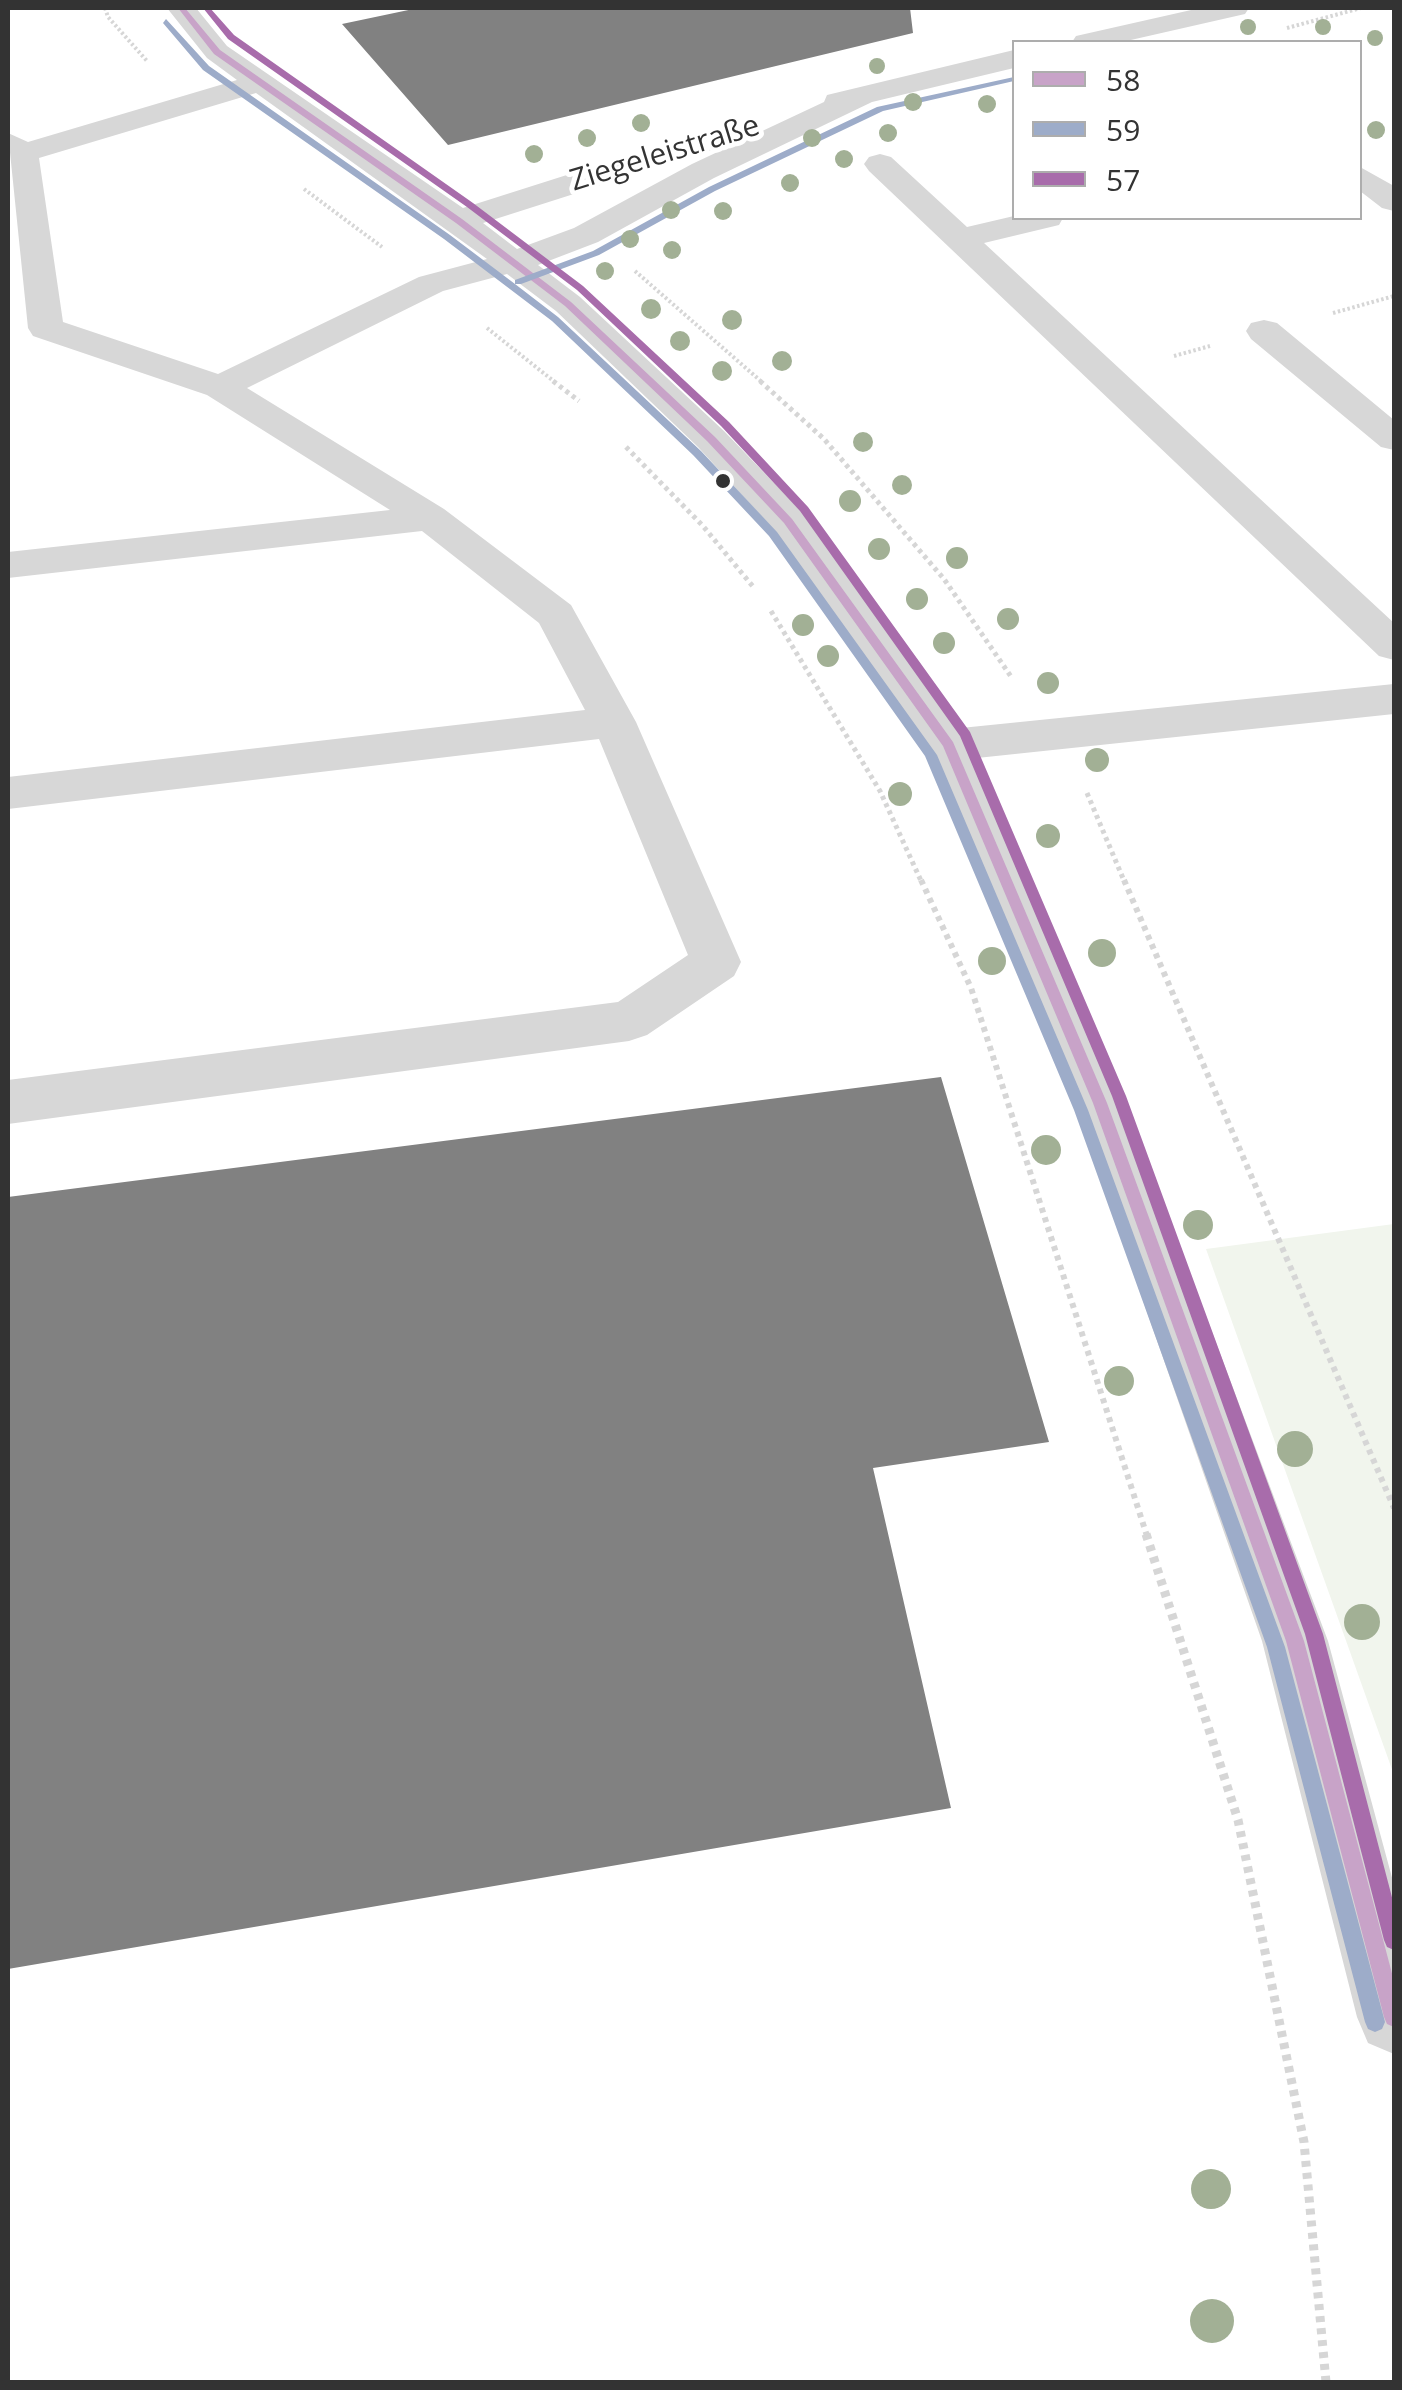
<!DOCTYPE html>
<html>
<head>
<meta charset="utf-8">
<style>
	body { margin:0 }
	#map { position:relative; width:1402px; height:2390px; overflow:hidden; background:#fff; font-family:"Open Sans",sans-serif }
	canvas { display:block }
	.frame { position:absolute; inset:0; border:10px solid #333; pointer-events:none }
	.legend { position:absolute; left:1012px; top:40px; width:350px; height:180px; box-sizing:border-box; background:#fff; border:2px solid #adadad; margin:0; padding:12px 18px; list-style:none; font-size:30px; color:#333 }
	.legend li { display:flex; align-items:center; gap:20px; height:50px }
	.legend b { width:50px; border:2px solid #adadad }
</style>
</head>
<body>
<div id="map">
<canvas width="1402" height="2390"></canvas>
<div class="frame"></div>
<ul class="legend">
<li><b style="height:12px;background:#c8a3c8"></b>58</li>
<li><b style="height:12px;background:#9dacc9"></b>59</li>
<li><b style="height:12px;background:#a86cab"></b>57</li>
</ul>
</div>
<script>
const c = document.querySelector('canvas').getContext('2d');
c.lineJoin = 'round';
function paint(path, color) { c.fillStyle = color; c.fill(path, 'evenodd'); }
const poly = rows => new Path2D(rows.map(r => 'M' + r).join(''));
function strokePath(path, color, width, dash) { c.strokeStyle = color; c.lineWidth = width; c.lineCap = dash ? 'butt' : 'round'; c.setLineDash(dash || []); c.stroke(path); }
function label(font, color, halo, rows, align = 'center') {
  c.font = font + ' "Open Sans",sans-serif'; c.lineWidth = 10; c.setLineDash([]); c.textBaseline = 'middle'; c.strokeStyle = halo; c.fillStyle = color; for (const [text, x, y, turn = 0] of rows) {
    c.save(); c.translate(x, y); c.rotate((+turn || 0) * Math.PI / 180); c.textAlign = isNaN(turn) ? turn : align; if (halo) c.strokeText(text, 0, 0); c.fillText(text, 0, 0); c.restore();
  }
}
paint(poly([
	[1394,1224,1394,1775,1206,1249]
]), '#f1f5ed');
paint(poly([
	[418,8,910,8,913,33,448,145,342,24],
	[941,1077,1049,1442,873,1468,951,1808,8,1969,8,1197]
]), '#818181');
strokePath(poly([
	[105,8,108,17,147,61],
	[1287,28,1361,8],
	[304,189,382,247],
	[635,271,763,383],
	[1333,313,1394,296],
	[487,328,556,383],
	[1174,356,1210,346]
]), '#d6d6d6', 4, [2.5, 2.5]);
strokePath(poly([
	[553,381,579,401],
	[760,381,824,439,944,579,1012,678],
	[626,447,703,526,755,589],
	[771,611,880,791,922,883],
	[1087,793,1125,883]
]), '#d6d6d6', 5, [4, 4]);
strokePath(poly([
	[921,880,971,988,1147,1536],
	[1124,880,1394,1508]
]), '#d6d6d6', 6, [5, 5]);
strokePath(poly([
	[1146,1534,1238,1820,1304,2142,1326,2382]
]), '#d6d6d6', 9, [6, 6]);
paint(poly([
	[167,8,196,8,227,46,463,208,702,132,724,132,729,139,724,146,483,223,517,249,574,228,692,164,824,102,827,95,1014,50,1014,68,872,102,714,178,598,242,538,265,580,297,724,431,802,512,961,728,1394,684,1394,714,977,758,1126,1103,1328,1641,1394,1885,1394,2054,1368,2043,1357,2017,1262,1641,1074,1103,928,749,774,530,698,447,556,311,507,274,443,291,247,388,444,509,571,605,636,722,741,962,734,976,647,1035,629,1041,8,1124,8,1080,618,1002,688,955,599,739,8,809,8,777,585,710,539,623,422,531,8,578,8,552,390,510,207,395,33,336,28,328,8,133,28,142,237,80,207,58,167,8],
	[256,93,487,259,419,277,218,374,63,322,39,158,256,93],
	[1200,8,1249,8,1245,14,1122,42,1072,42,1076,36,1200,8],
	[880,154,891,157,967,227,1014,216,1063,218,1059,225,984,243,1394,623,1394,660,1379,656,869,171,864,164,869,157,880,154],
	[1360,167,1394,186,1394,211,1382,208,1360,191,1360,167],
	[1264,320,1277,323,1394,420,1394,450,1381,447,1251,339,1246,331,1251,323,1264,320]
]), '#d7d7d7');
paint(poly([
	[178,8,185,8,220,50,462,219,571,302,715,437,792,519,953,742,1107,1103,1304,1641,1394,1981,1394,2027,1387,2024,1384,2017,1286,1641,1093,1103,943,746,784,523,707,441,565,306,456,223,214,54,178,8]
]), '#c8a3c8');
paint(poly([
	[166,19,209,66,450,235,515,284,515,280,593,251,709,187,877,107,1014,77,1014,81,883,111,715,191,599,255,521,284,515,284,558,317,701,451,777,532,937,755,1088,1110,1285,1647,1385,2022,1382,2029,1375,2032,1368,2029,1365,2022,1267,1647,1074,1110,925,756,769,536,693,455,552,321,444,239,203,70,163,23,166,19]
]), '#9dacc9');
paint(poly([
	[203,8,210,8,234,35,473,203,583,286,729,422,808,507,970,732,1126,1096,1323,1634,1394,1905,1394,1950,1387,1947,1384,1940,1305,1634,1112,1096,960,736,800,511,721,426,577,290,467,207,228,39,203,8]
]), '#a86cab');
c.fillStyle = '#a2b095';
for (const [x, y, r] of [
	[1248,27,8],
	[1323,27,8],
	[1375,38,8],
	[877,66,8],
	[913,102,9],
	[987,104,9],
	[641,123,9],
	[1376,130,9],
	[888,133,9],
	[587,138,9],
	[812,138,9],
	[534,154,9],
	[844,159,9],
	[790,183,9],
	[671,210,9],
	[723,211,9],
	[630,239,9],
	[672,250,9],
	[605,271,9],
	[651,309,10],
	[732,320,10],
	[680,341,10],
	[782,361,10],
	[722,371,10],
	[863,442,10],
	[902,485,10],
	[850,501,11],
	[879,549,11],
	[957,558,11],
	[917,599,11],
	[1008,619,11],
	[803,625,11],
	[944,643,11],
	[828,656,11],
	[1048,683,11],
	[1097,760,12],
	[900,794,12],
	[1048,836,12],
	[1102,953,14],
	[992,961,14],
	[1046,1150,15],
	[1198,1225,15],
	[1119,1381,15],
	[1295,1449,18],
	[1362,1622,18],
	[1211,2189,20],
	[1212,2321,22]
]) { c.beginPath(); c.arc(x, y, r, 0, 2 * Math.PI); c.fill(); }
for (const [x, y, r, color] of [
	[723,481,9,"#333"]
]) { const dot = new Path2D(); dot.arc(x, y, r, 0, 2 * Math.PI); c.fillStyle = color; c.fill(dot); strokePath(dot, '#fff', 4); }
label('30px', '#333', '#fff', [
	["Ziegeleistraße",665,154,-17]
]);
</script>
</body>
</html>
